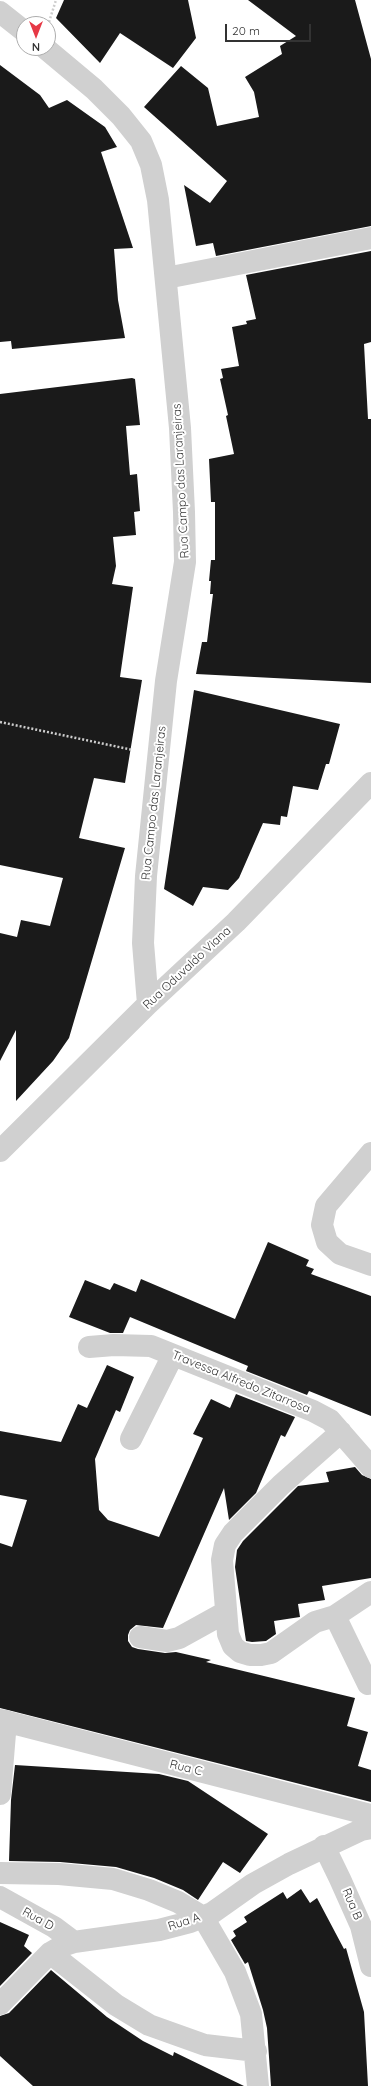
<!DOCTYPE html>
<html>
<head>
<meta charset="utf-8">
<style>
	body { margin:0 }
	#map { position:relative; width:371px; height:2086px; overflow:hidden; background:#fff; font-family:Quicksand,sans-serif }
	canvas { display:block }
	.north { position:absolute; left:16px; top:16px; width:40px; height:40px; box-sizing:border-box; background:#fff; border:1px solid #adadad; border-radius:50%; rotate:180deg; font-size:11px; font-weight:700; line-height:16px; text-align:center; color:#333 }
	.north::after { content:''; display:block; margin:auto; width:14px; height:18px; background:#e63946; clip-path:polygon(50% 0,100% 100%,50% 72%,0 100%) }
	.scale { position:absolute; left:225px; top:24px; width:86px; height:18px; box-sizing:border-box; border:2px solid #333; border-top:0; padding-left:5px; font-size:12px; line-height:14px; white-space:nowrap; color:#333; -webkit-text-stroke:3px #fff; paint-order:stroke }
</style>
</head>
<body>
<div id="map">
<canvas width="371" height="2086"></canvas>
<div class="north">N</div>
<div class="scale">20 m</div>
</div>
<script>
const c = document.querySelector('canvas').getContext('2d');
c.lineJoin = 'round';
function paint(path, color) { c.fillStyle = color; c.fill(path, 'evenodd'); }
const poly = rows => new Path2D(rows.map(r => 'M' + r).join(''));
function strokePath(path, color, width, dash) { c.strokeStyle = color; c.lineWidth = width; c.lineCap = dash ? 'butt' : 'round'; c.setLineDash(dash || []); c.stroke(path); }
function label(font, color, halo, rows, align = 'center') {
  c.font = font + ' Quicksand,sans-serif'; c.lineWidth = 4; c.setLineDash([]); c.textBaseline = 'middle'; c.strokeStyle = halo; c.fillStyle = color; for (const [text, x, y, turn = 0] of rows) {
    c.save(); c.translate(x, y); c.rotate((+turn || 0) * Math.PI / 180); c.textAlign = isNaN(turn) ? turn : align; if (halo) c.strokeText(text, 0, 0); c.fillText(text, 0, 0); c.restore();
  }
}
paint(poly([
	[64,0,188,0,196,38,173,68,120,33,100,63,56,18],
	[248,0,355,0,371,59,371,226,216,256,213,243,196,246,184,185,210,203,227,181,144,107,181,66,208,88,217,126,259,117,254,92,245,77,282,54,280,46,296,36],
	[0,65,40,95,49,108,67,100,105,127,117,147,101,152,133,248,114,249,118,300,125,338,12,349,11,341,0,342],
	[371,251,371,342,364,344,368,419,371,419,371,683,196,674,202,642,207,642,213,594,210,594,211,581,209,581,211,560,215,560,215,502,211,502,209,459,234,454,226,416,228,415,220,379,223,378,221,369,239,366,232,327,247,324,246,321,256,319,246,275],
	[132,378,135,379,140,425,126,426,130,475,137,474,140,511,134,512,136,535,113,537,116,566,112,584,133,587,120,677,142,680,125,783,94,778,79,838,125,848,69,1038,53,1061,16,1101,16,1030,0,1061,0,933,17,937,21,920,50,926,63,878,0,865,0,394],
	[194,690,340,724,329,764,326,764,318,790,293,786,287,817,281,816,280,825,263,823,239,878,228,890,203,887,193,906,164,889],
	[268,1242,309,1260,306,1266,314,1269,311,1274,371,1296,371,1416,309,1391,307,1395,246,1371,248,1366,130,1317,123,1333,110,1333,69,1317,85,1280,110,1290,114,1283,136,1292,141,1279,235,1319],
	[107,1365,134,1377,120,1412,116,1410,95,1459,99,1510,108,1520,159,1537,203,1438,193,1434,211,1399,230,1408,236,1394,295,1417,285,1437,281,1435,256,1493,229,1520,224,1488,163,1628,136,1625,130,1630,128,1635,128,1641,132,1647,138,1649,165,1653,176,1652,211,1660,206,1662,355,1698,347,1726,368,1732,358,1766,371,1770,371,1802,0,1708,0,1543,12,1547,27,1500,0,1495,0,1431,61,1442,78,1404,87,1408],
	[355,1467,362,1475,371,1479,371,1578,322,1586,325,1600,298,1604,300,1617,274,1621,276,1634,266,1641,252,1642,246,1641,235,1567,237,1550,243,1541,298,1486,329,1482,326,1472],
	[15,1765,159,1774,188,1781,268,1834,240,1873,223,1862,198,1900,183,1890,154,1878,116,1867,60,1862,9,1861,11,1800],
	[301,1889,310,1903,317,1898,344,1949,346,1948,364,2012,368,2086,271,2086,267,2028,263,2010,248,1962,245,1964,231,1940,236,1936,233,1931,247,1922,244,1917,283,1892,287,1899],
	[0,1922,29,1935,24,1946,32,1953,0,1986],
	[51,1970,107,2017,143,2041,173,2056,174,2052,244,2086,33,2086,0,2056,0,2016,9,2013]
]), '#1a1a1a');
strokePath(poly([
	[49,22,56,0],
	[0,722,133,750]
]), '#cdcdcd', 2.5, [2, 2]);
strokePath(poly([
	[0,12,24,31],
	[45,48,94,89,121,116,141,141,151,165,158,200,180,428,184,512,185,562,166,681,146,876,143,943,148,1004],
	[166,278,371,238],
	[0,1151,148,1004,236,922,371,783],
	[371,1153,326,1206,322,1225,327,1242,340,1254,371,1265],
	[89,1347,114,1345,151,1346,313,1411,330,1420,371,1467],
	[341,1432,281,1485,233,1533,225,1545,222,1560,228,1634,233,1646,240,1652,250,1655,261,1655,271,1653,315,1622,335,1616,371,1592],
	[131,1439,173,1355],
	[335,1616,368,1684],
	[140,1637,167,1641,179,1638,226,1612],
	[0,1720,371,1815],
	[0,1794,6,1721],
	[324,1846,340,1879,361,1926,371,1966],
	[0,1873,59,1874,113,1879,149,1890,178,1902,203,1917,235,1972,251,2014,258,2086],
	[0,1897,54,1927,74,1942],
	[50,1953,116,2005,149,2025,205,2045,256,2051],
	[0,2004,50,1953,62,1946,74,1942,159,1930,190,1922,212,1913,253,1884,289,1864,361,1830,371,1828]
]), '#d0d0d0', 22);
label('12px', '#333', '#fff', [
	["Rua Campo das Laranjeiras",181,481,-93],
	["Rua Campo das Laranjeiras",154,803,-84],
	["Rua Oduvaldo Viana",187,968,-43],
	["Travessa Alfredo Zitarrosa",241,1382,22],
	["Rua C",186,1768,14],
	["Rua B",352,1904,67],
	["Rua D",38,1919,29],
	["Rua A",184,1922,-18]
]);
</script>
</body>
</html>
